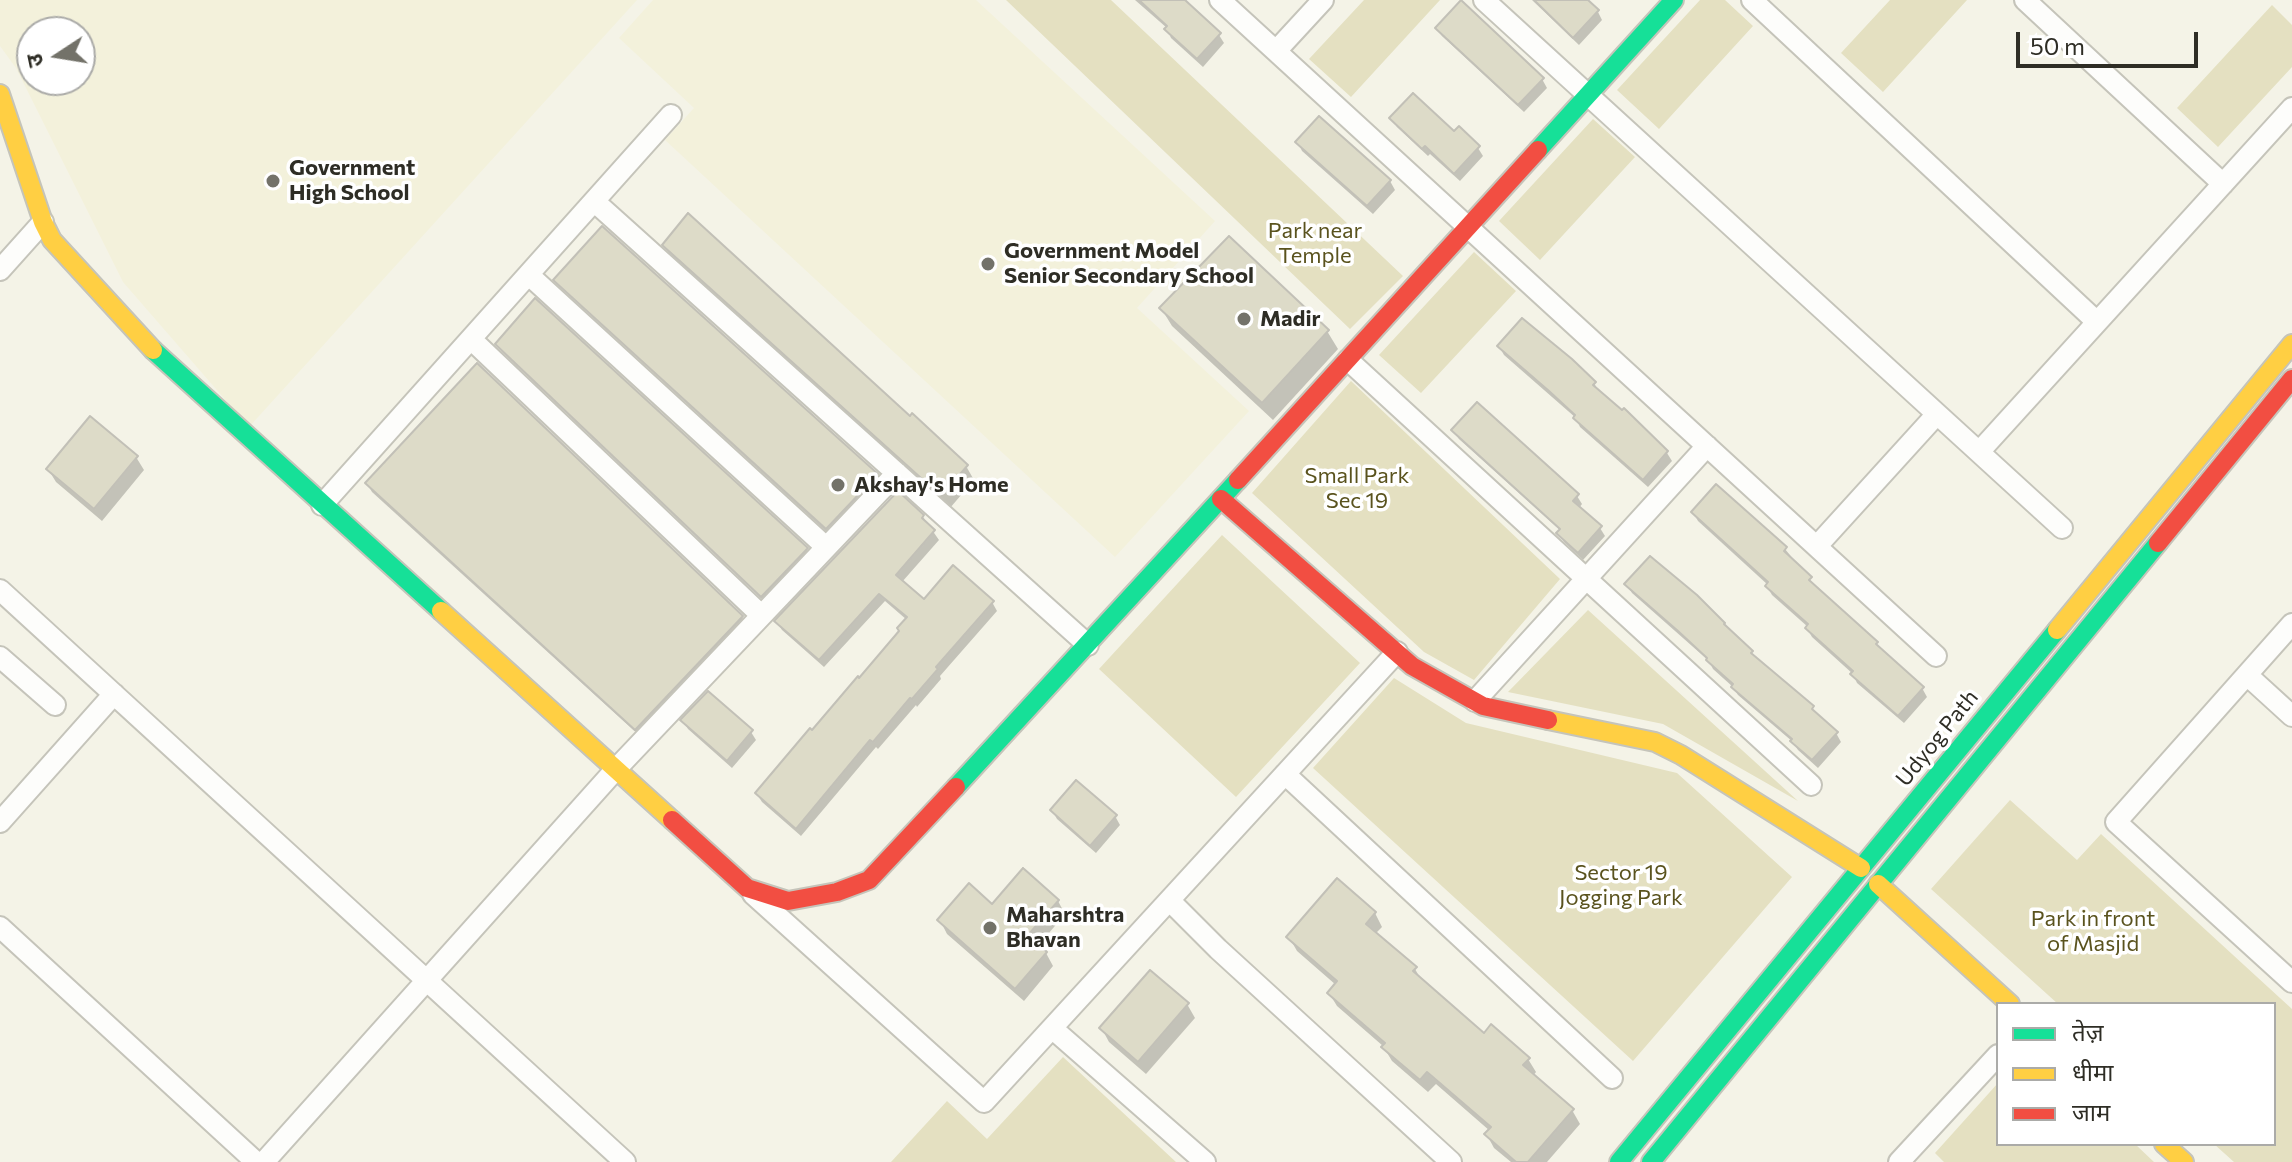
<!DOCTYPE html>
<html>
<head>
<meta charset="utf-8">
<style>
	body { margin:0 }
	#map { position:relative; width:2292px; height:1162px; overflow:hidden; background:#f4f3e7; font-family:Commissioner,"Noto Sans Devanagari",sans-serif }
	canvas { display:block }
	.legend { position:absolute; left:1996px; top:1002px; width:280px; height:144px; box-sizing:border-box; background:#fff; border:2px solid #ababa8; margin:0; padding:10px 14px; list-style:none; font-size:24px; color:#2e2d25 }
	.legend li { display:flex; align-items:center; gap:16px; height:40px }
	.legend b { width:40px; border:2px solid #ababa8 }
	.north { position:absolute; left:16px; top:16px; width:80px; height:80px; box-sizing:border-box; background:#fff; border:2px solid #ababa8; border-radius:50%; rotate:258deg; font-size:22px; font-weight:700; line-height:32px; text-align:center; color:#2e2d25 }
	.north::after { content:''; display:block; margin:auto; width:28px; height:36px; background:#737269; clip-path:polygon(50% 0,100% 100%,50% 72%,0 100%) }
	.scale { position:absolute; left:2016px; top:32px; width:182px; height:36px; box-sizing:border-box; border:4px solid #2e2d25; border-top:0; padding-left:10px; font-size:24px; line-height:28px; white-space:nowrap; color:#2e2d25; -webkit-text-stroke:6px #fff; paint-order:stroke }
</style>
</head>
<body>
<div id="map">
<canvas width="2292" height="1162"></canvas>
<ul class="legend">
<li><b style="height:10px;background:#16e098"></b>तेज़</li>
<li><b style="height:10px;background:#ffcf43"></b>धीमा</li>
<li><b style="height:10px;background:#f24e42"></b>जाम</li>
</ul>
<div class="north">उ</div>
<div class="scale">50 m</div>
</div>
<script>
const c = document.querySelector('canvas').getContext('2d');
c.lineJoin = 'round';
function paint(path, color) { c.fillStyle = color; c.fill(path, 'evenodd'); }
const poly = rows => new Path2D(rows.map(r => 'M' + r).join(''));
function strokePath(path, color, width, dash) { c.strokeStyle = color; c.lineWidth = width; c.lineCap = dash ? 'butt' : 'round'; c.setLineDash(dash || []); c.stroke(path); }
function label(font, color, halo, rows, align = 'center') {
  c.font = font + ' Commissioner,sans-serif'; c.lineWidth = 7; c.setLineDash([]); c.textBaseline = 'middle'; c.strokeStyle = halo; c.fillStyle = color; for (const [text, x, y, turn = 0] of rows) {
    c.save(); c.translate(x, y); c.rotate((+turn || 0) * Math.PI / 180); c.textAlign = isNaN(turn) ? turn : align; if (halo) c.strokeText(text, 0, 0); c.fillText(text, 0, 0); c.restore();
  }
}
paint(poly([
	[0,0,637,0,249,427,123,282,16,68,0,46],
	[32,32,80,32,80,80,32,80],
	[653,0,976,0,1215,221,1137,308,1249,411,1115,557,665,140,694,108,619,38]
]), '#f3f1db');
paint(poly([
	[1006,0,1111,0,1403,276,1350,329],
	[1364,0,1440,0,1351,97,1309,59],
	[1700,0,1725,0,1753,26,1659,129,1617,90],
	[1890,0,1967,0,1883,92,1841,53],
	[2272,5,2292,25,2292,67,2218,147,2177,108],
	[1593,119,1635,157,1540,260,1499,221],
	[1474,252,1516,291,1421,393,1379,355],
	[1351,381,1560,579,1474,680,1424,652,1252,493],
	[1222,535,1360,663,1236,797,1099,669],
	[1588,610,1798,801,1663,724,1508,692],
	[1394,678,1466,723,1677,773,1792,877,1633,1061,1313,768],
	[2010,800,2077,860,2101,834,2292,1009,2292,1162,2234,1162,2214,1144,2274,1144,2274,1004,2058,1004,1931,889],
	[1063,1057,1176,1162,891,1162,947,1101,987,1139],
	[1998,1083,1998,1144,2135,1144,2154,1162,1944,1162,1935,1153]
]), '#e4e0c1');
paint(poly([
	[1135,0,1186,0,1219,35,1224,43,1203,67,1171,38,1167,28],
	[1532,0,1585,0,1598,12,1602,20,1579,45],
	[1437,28,1542,79,1547,88,1524,112,1442,36],
	[1392,119,1454,134,1478,148,1483,156,1460,181,1430,154,1428,156,1397,127],
	[1298,142,1390,181,1395,190,1373,214,1302,151],
	[664,245,911,419,966,466,974,480,950,508,672,258],
	[556,280,877,475,882,484,831,536,561,288],
	[1161,308,1327,331,1338,349,1273,420,1172,326],
	[497,344,806,549,811,558,767,604,502,352],
	[1499,346,1594,383,1599,392,1622,413,1624,411,1667,453,1672,461,1648,487,1580,427,1576,418,1504,355],
	[1454,431,1577,496,1582,504,1579,508,1600,528,1605,536,1583,560,1564,542,1559,534,1561,531,1459,439],
	[136,457,144,470,102,521,56,482,48,469],
	[367,483,742,617,747,626,641,737,372,492],
	[1693,512,1785,549,1815,586,1876,643,1881,651,1922,688,1927,697,1904,723,1857,683,1853,674,1812,637,1807,628,1808,627,1772,595,1767,586,1768,585,1698,521],
	[923,517,939,540,902,582,924,602,992,602,997,611,940,676,941,679,917,707,916,705,878,749,876,747,801,836,762,802,757,794,901,632,907,620,885,601,824,667,782,630,777,622],
	[1627,584,1751,652,1756,660,1812,708,1817,716,1836,733,1841,742,1818,768,1798,750,1793,742,1738,695,1733,687,1713,669,1709,661,1632,593],
	[683,720,751,732,756,740,732,768,688,729],
	[1052,810,1115,816,1120,825,1096,853,1057,819],
	[1058,901,1065,914,1038,946,1046,953,1053,966,1024,1001,947,934,940,920,992,906],
	[1375,913,1382,927,1375,934,1415,969,1423,983,1484,1035,1528,1059,1536,1072,1533,1076,1572,1110,1580,1124,1547,1162,1511,1162,1494,1148,1487,1135,1490,1131,1436,1084,1428,1092,1392,1061,1383,1046,1337,1006,1329,993,1336,985,1297,951,1289,937],
	[1187,1004,1195,1018,1146,1074,1109,1042,1102,1029]
]), '#0003');
const building = poly([
	[1139,0,1185,0,1221,33,1197,59,1164,29,1167,26,1139,0],
	[1461,0,1544,78,1518,105,1435,28,1461,0],
	[1534,0,1588,0,1599,10,1573,38,1534,0],
	[1413,93,1454,131,1459,126,1480,146,1454,174,1425,146,1422,149,1389,118,1413,93],
	[1319,116,1391,180,1367,206,1295,142,1319,116],
	[688,213,910,416,912,413,968,465,941,496,662,245,688,213],
	[602,226,878,474,826,529,553,280,602,226],
	[1229,236,1329,330,1262,403,1159,308,1229,236],
	[535,298,808,548,761,597,495,344,535,298],
	[1522,318,1572,359,1596,382,1593,385,1622,410,1624,408,1668,451,1643,480,1573,418,1575,415,1549,391,1497,346,1522,318],
	[477,363,743,616,635,730,365,483,477,363],
	[1477,402,1579,494,1573,501,1602,526,1578,553,1556,533,1560,529,1451,430,1477,402],
	[90,416,138,456,94,509,46,469,90,416],
	[1716,484,1787,547,1784,551,1812,577,1809,580,1878,642,1876,644,1924,687,1898,716,1850,674,1853,671,1805,628,1808,624,1765,586,1768,582,1691,512,1716,484],
	[898,491,924,515,922,518,935,530,896,575,924,599,953,565,994,601,936,667,938,669,912,699,910,698,873,742,870,740,796,829,755,793,810,728,812,730,858,676,859,678,899,631,897,628,907,617,879,594,819,660,774,621,898,491],
	[1650,556,1697,595,1725,623,1724,624,1753,651,1751,653,1814,706,1812,709,1838,732,1812,760,1790,741,1792,739,1731,687,1733,684,1706,660,1707,658,1678,631,1624,584,1650,556],
	[708,691,753,730,727,761,680,720,708,691],
	[1076,780,1117,815,1090,846,1050,810,1076,780],
	[1023,868,1059,900,1028,935,1047,952,1015,989,937,920,969,883,992,904,1023,868],
	[1337,878,1376,912,1366,924,1417,967,1413,971,1484,1033,1491,1024,1530,1058,1523,1065,1574,1109,1528,1162,1516,1162,1484,1134,1491,1127,1427,1072,1420,1080,1381,1047,1385,1043,1327,993,1337,981,1286,937,1337,878],
	[1150,970,1189,1003,1138,1062,1099,1028,1150,970]
]);
paint(building, '#dddbc8');
strokePath(building, '#c2c0b7', 2);
const street = poly([
	[1220,0,1936,656],
	[1484,0,2062,528],
	[1752,0,2097,322],
	[2025,0,2223,184],
	[1276,51,1323,0],
	[595,202,1088,645],
	[0,270,43,222],
	[529,275,826,547],
	[472,340,761,615],
	[1348,360,1811,785],
	[1979,452,2292,108],
	[322,505,671,115],
	[1817,546,1937,414],
	[0,590,625,1162],
	[2292,624,2116,822,2292,982],
	[0,657,55,705],
	[2247,675,2292,716],
	[1475,701,1707,446],
	[1285,774,1612,1078],
	[0,822,114,694],
	[753,894,984,1102,1397,652],
	[1170,901,1218,949,1451,1162],
	[0,927,256,1162],
	[1053,1029,1205,1162],
	[264,1162,616,769,897,473],
	[1899,1162,1998,1055]
]);
const fast = poly([
	[1538,150,1674,0],
	[153,350,441,611],
	[956,787,1238,480],
	[1619,1162,2057,630],
	[1651,1162,2158,543]
]);
const slow = poly([
	[0,94,43,222,52,240,153,350],
	[441,611,672,820],
	[2057,630,2292,344],
	[1548,720,1655,742,1681,755,1861,868],
	[1878,884,2010,1004],
	[2164,1144,2184,1162]
]);
const jam = poly([
	[1238,480,1538,150],
	[1221,499,1412,666,1483,706,1548,720],
	[2158,543,2292,379],
	[672,820,747,888,788,901,837,892,869,880,956,787]
]);
strokePath(street, '#c5c4ba', 24);
strokePath(fast, '#c5c4ba', 22);
strokePath(slow, '#c5c4ba', 22);
strokePath(jam, '#c5c4ba', 22);
strokePath(street, '#fdfdfb', 20);
strokePath(fast, '#16e098', 18);
strokePath(slow, '#ffcf43', 18);
strokePath(jam, '#f24e42', 18);
for (const [x, y, r, color] of [
	[273,181,8,"#737269"],
	[988,264,8,"#737269"],
	[1244,319,8,"#737269"],
	[838,485,8,"#737269"],
	[990,928,8,"#737269"]
]) { const dot = new Path2D(); dot.arc(x, y, r, 0, 2 * Math.PI); c.fillStyle = color; c.fill(dot); strokePath(dot, '#fff', 3); }
label('bold 22px', '#2e2d25', '#fff', [
	["Government",289,168],
	["High School",289,193],
	["Government Model",1004,251],
	["Senior Secondary School",1004,276],
	["Madir",1260,319],
	["Akshay's Home",854,485],
	["Maharshtra",1006,915],
	["Bhavan",1006,940]
], 'left');
label('22px', '#5a531e', '#fff', [
	["Park near",1315,231],
	["Temple",1315,256],
	["Small Park",1357,476],
	["Sec 19",1357,501],
	["Sector 19",1621,873],
	["Jogging Park",1621,898],
	["Park in front",2093,919],
	["of Masjid",2093,944]
]);
label('22px', '#2e2d25', '#fff', [
	["Udyog Path",1937,738,-51]
]);
</script>
</body>
</html>
